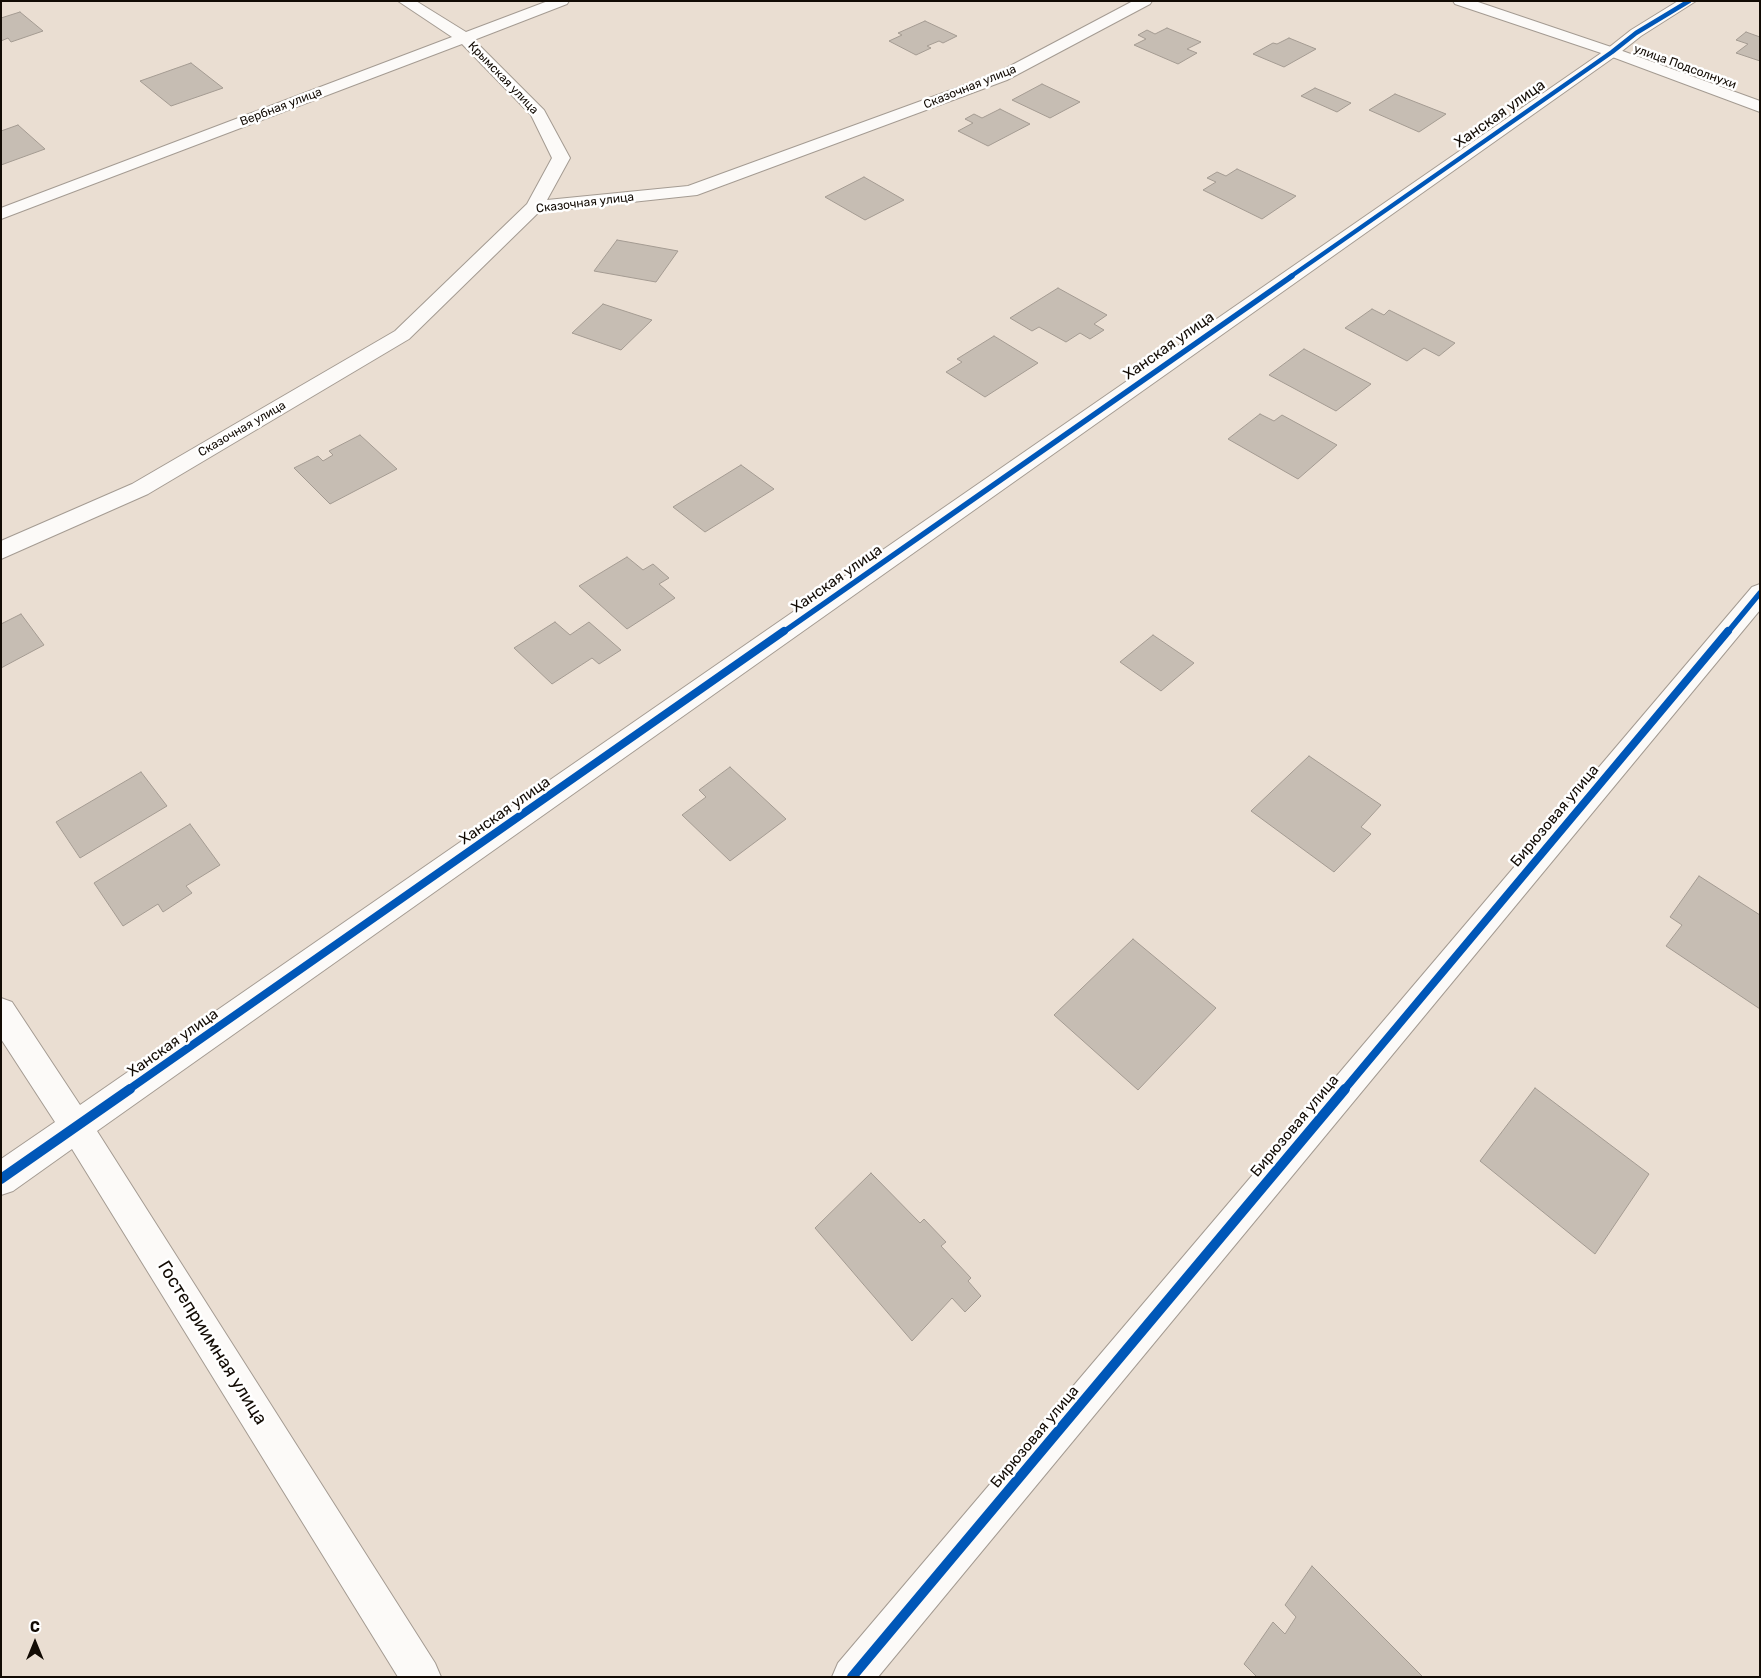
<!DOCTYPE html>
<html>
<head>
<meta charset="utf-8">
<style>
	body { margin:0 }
	#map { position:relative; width:1761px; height:1678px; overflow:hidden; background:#eaded2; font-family:Rubik,sans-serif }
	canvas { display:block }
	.frame { position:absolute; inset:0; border:2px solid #120b04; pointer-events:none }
	.north { position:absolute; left:10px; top:1618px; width:50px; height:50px; -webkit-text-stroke:4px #fff; paint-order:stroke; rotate:0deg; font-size:14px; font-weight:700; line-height:20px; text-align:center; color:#120b04 }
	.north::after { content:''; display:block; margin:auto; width:18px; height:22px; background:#120b04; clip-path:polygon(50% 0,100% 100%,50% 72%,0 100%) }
</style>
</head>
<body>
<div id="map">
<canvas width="1761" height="1678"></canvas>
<div class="frame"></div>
<div class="north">С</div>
</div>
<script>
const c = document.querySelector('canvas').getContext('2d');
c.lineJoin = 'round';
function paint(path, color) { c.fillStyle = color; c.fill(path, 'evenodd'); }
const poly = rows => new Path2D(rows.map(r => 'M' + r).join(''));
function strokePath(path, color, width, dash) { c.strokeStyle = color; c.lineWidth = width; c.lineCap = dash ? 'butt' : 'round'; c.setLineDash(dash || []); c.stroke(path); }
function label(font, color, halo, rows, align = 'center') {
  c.font = font + ' Rubik,sans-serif'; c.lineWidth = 5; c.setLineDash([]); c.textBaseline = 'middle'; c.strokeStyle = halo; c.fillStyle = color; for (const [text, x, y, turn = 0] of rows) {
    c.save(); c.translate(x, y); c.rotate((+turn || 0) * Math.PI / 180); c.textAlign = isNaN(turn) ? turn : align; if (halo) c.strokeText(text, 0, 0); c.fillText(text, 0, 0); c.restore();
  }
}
const building = poly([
	[20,12,43,31,11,42,8,38,1,41,1,18,20,12],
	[925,21,957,36,943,43,939,41,927,46,931,48,916,55,889,41,902,35,898,33,925,21],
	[1167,28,1201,42,1187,49,1197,53,1178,64,1134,45,1146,39,1138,35,1147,30,1155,34,1167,28],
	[1746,32,1760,37,1760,61,1736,53,1748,44,1736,40,1746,32],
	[1289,38,1316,49,1284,67,1253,54,1273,43,1277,44,1289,38],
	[191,63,223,88,171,106,140,81,191,63],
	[1042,84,1080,102,1050,118,1012,100,1042,84],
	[1315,88,1351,103,1337,112,1301,96,1315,88],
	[1395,94,1446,114,1419,132,1369,110,1395,94],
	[1000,109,1030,124,988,146,958,131,973,123,965,119,974,114,982,118,1000,109],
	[18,125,45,149,1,165,1,131,18,125],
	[1237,169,1296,196,1262,219,1203,190,1216,182,1207,178,1217,172,1226,176,1237,169],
	[864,177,904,200,865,220,825,197,864,177],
	[617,240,678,251,656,282,594,271,617,240],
	[1058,288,1107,315,1094,324,1104,330,1090,339,1080,333,1066,342,1039,327,1032,331,1010,318,1058,288],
	[603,304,652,320,621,350,572,333,603,304],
	[1372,309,1384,315,1389,310,1455,343,1439,356,1424,348,1407,361,1345,328,1372,309],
	[994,336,1038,363,985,397,946,372,962,362,957,359,994,336],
	[1304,349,1371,384,1336,411,1269,375,1304,349],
	[1260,414,1274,421,1282,415,1337,445,1298,479,1228,439,1260,414],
	[360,435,397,469,330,504,294,468,318,456,323,461,333,455,329,451,360,435],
	[741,465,774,489,705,532,673,507,741,465],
	[627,557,643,570,653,564,669,578,659,584,675,598,627,629,579,586,627,557],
	[21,614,44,645,1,668,1,624,21,614],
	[555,622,570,635,589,622,621,650,599,664,592,658,552,684,514,648,555,622],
	[1153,635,1194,663,1161,691,1120,662,1153,635],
	[1309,756,1381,805,1361,827,1371,834,1334,872,1251,811,1309,756],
	[730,767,786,819,730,861,682,815,706,797,699,790,730,767],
	[141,772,167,806,80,858,56,822,141,772],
	[190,824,220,865,186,886,192,893,163,912,158,904,123,926,94,883,190,824],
	[1699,876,1760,915,1760,1009,1666,946,1682,925,1670,917,1699,876],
	[1133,939,1216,1008,1138,1090,1054,1015,1133,939],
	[1535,1088,1649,1174,1595,1254,1480,1161,1535,1088],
	[871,1173,920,1223,924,1219,946,1242,941,1246,971,1278,968,1281,981,1296,965,1312,952,1298,912,1341,815,1228,871,1173],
	[1312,1566,1423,1677,1257,1677,1244,1664,1273,1622,1285,1634,1296,1617,1285,1605,1312,1566]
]);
paint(building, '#c6bdb3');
strokePath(building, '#a49b92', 1);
const street = poly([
	[398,1,416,1,466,32,548,1,569,1,567,4,474,40,544,110,570,158,547,200,688,186,995,74,1133,1,1152,1,1150,4,1007,80,697,195,539,212,409,339,148,494,1,559,1,541,132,484,395,331,527,204,552,158,531,115,462,44,1,219,1,208,452,37,398,1],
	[1678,1,1696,1,1641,36,1617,55,97,1131,435,1663,441,1677,398,1677,72,1149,13,1191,1,1195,1,1159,55,1122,1,1039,1,998,12,1002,80,1105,1607,49,1631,30,1678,1],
	[1760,584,1760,610,878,1677,832,1677,838,1663,1752,587,1760,584]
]);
const secondary = poly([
	[1453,1,1475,1,1617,49,1760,101,1760,112,1607,55,1455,4,1453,1]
]);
strokePath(street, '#a49b92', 2);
strokePath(secondary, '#a49b92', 2);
paint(street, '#fcfaf8');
paint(secondary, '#fcfaf8');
strokePath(poly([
	[1290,277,1612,52,1636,33,1689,1]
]), '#0057b8', 4.5);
strokePath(poly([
	[782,633,1292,276],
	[1727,633,1760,593]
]), '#0057b8', 5.5);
strokePath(poly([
	[128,1090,784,631],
	[1344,1090,1728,631]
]), '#0057b8', 8);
strokePath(poly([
	[1,1179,130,1089],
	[852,1677,1345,1089]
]), '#0057b8', 10);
label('12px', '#120b04', '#fff', [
	["улица Подсолнухи",1685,67,20],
	["Крымская улица",503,78,46],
	["Сказочная улица",970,87,-22],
	["Вербная улица",281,107,-21],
	["Сказочная улица",585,203,-7],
	["Сказочная улица",242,429,-30]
]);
label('15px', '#120b04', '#fff', [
	["Ханская улица",1500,114,-35],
	["Ханская улица",1169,346,-35],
	["Ханская улица",837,579,-35],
	["Ханская улица",505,811,-35],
	["Бирюзовая улица",1555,816,-50],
	["Ханская улица",173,1043,-35],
	["Бирюзовая улица",1295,1126,-50],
	["Бирюзовая улица",1035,1437,-50]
]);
label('18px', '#120b04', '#fff', [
	["Гостеприимная улица",212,1343,58]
]);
</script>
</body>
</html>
